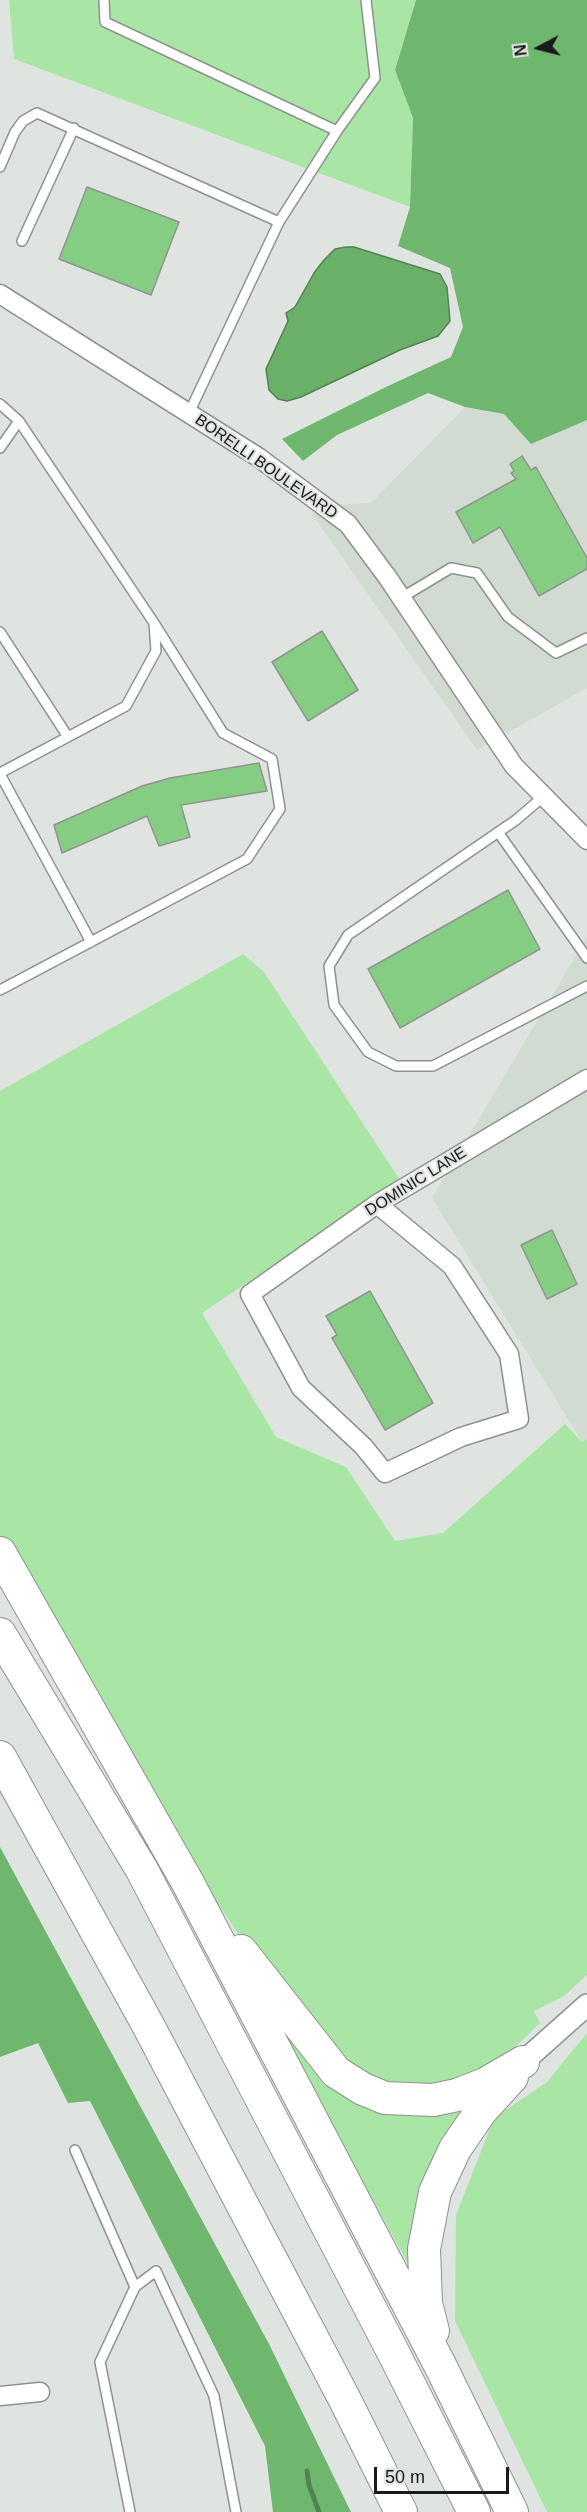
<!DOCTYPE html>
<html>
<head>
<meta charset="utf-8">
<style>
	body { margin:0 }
	#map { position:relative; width:587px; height:2512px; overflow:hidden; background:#e0e4e0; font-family:Arial,sans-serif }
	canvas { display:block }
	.north { position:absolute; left:509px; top:18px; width:60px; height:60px; -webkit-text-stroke:4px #e0e4e0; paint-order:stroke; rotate:263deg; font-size:16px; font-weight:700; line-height:24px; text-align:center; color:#191b19 }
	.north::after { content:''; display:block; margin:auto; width:21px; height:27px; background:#191b19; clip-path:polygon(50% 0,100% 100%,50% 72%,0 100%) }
	.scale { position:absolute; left:374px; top:2467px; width:135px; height:27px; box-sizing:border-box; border:3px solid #191b19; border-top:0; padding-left:8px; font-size:18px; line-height:21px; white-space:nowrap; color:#191b19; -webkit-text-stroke:4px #e0e4e0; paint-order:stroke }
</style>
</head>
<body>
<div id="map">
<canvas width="587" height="2512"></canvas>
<div class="north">N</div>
<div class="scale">50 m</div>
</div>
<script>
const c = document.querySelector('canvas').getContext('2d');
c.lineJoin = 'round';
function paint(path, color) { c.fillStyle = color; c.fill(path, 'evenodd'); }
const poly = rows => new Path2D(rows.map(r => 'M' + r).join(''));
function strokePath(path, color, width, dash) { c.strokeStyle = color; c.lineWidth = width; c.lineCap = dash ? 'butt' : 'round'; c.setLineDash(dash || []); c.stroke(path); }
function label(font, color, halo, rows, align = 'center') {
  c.font = font + ' Arial,sans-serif'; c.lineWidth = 4.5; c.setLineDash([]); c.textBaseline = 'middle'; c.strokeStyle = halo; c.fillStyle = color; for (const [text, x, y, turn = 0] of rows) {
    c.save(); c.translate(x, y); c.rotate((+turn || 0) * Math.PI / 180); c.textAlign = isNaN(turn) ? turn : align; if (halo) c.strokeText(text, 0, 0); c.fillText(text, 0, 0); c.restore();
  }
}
paint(poly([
	[465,407,504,414,531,443,587,420,587,688,477,750,312,514,329,505,371,503],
	[587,937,587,1439,582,1442,432,1198]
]), '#d2dbd1');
paint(poly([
	[9,0,416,0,395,70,413,118,410,207,14,59],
	[243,954,264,972,400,1180,202,1313,276,1437,346,1467,395,1541,443,1533,565,1424,582,1442,587,1439,587,1975,564,1996,534,2011,540,2023,496,2066,445,2090,374,2081,340,2062,265,1975,177,1841,0,1543,0,1091],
	[280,2030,386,2113,468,2107,429,2166,408,2264],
	[587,2033,587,2512,547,2512,455,2321,456,2215,494,2118,547,2082]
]), '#a9e6a6');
paint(poly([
	[416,0,587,0,587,420,531,444,504,414,465,407,428,393,337,435,303,461,282,439,388,386,451,357,463,327,450,268,398,246,410,207,413,118,395,70],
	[0,1847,269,2344,351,2512,273,2512,265,2446,90,2101,68,2103,38,2043,0,2057]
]), '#6fb66e');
const water = poly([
	[346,247,354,247,440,274,447,287,450,321,438,336,400,350,301,397,287,401,278,399,269,390,266,369,288,321,286,313,295,307,314,273,324,260,335,249,346,247]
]);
paint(water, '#6ab068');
strokePath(water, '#528350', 1.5);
strokePath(poly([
	[307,2471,309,2485,319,2512]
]), '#528350', 5);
const building = poly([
	[87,187,179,222,151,295,59,259,87,187],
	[522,456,531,470,536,467,587,558,587,569,539,596,500,527,473,543,456,512,516,479,511,473,514,471,510,464,522,456],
	[322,631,358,690,308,721,272,662,322,631],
	[259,763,267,791,181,805,190,837,159,846,147,816,62,853,54,825,142,786,170,778,259,763],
	[508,890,540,949,400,1028,368,969,508,890],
	[552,1230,577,1284,547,1299,521,1245,552,1230],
	[370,1291,433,1403,385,1430,332,1338,337,1335,326,1316,370,1291]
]);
paint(building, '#85cd83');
strokePath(building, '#919591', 1.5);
const service = poly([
	[104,0,105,22,337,131],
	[0,167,15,132,23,121,37,113,279,222,189,413],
	[279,222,337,131,375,78,366,0],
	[22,241,74,128],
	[0,404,19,421,154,623,156,651,126,706,0,773],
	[0,448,19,421],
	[401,598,451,568,477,573,508,617,556,653,587,638],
	[0,632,68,737],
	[0,774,91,942],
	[544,796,516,820,348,935,329,966,334,1005,368,1052,396,1066,433,1066,587,986],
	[498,832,587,958],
	[0,990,247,859,280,809,272,759,223,733,154,623],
	[75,2150,135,2287,156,2271,214,2396,236,2512],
	[130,2512,100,2362,135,2287]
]);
const minor = poly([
	[0,294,258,457,348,524,388,578,514,766,587,840],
	[377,1204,452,1266,509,1354,519,1419,461,1437,385,1473,363,1446,301,1388,250,1294,377,1204,587,1079],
	[0,2396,40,2392]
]);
const tertiary = poly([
	[523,2062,587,2005]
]);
const motorway = poly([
	[0,1553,188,1883,441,2367,512,2512],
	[0,1634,142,1870,392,2350,474,2512],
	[0,1757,148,2025,344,2398,401,2512],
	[241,1951,336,2072,363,2089,385,2098,433,2100,457,2095,485,2084,523,2062],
	[433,2331,426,2303,424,2249,435,2192,455,2149,481,2111,512,2077]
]);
strokePath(service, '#8e928e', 12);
strokePath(minor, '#8e928e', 21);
strokePath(tertiary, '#8e928e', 24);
strokePath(motorway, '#8e928e', 34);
strokePath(service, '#fff', 9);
strokePath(minor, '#fff', 18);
strokePath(tertiary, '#fff', 21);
strokePath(motorway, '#fff', 32);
label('16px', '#191b19', '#e0e4e0', [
	["BORELLI BOULEVARD",266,467,35],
	["DOMINIC LANE",416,1182,-32]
]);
</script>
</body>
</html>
